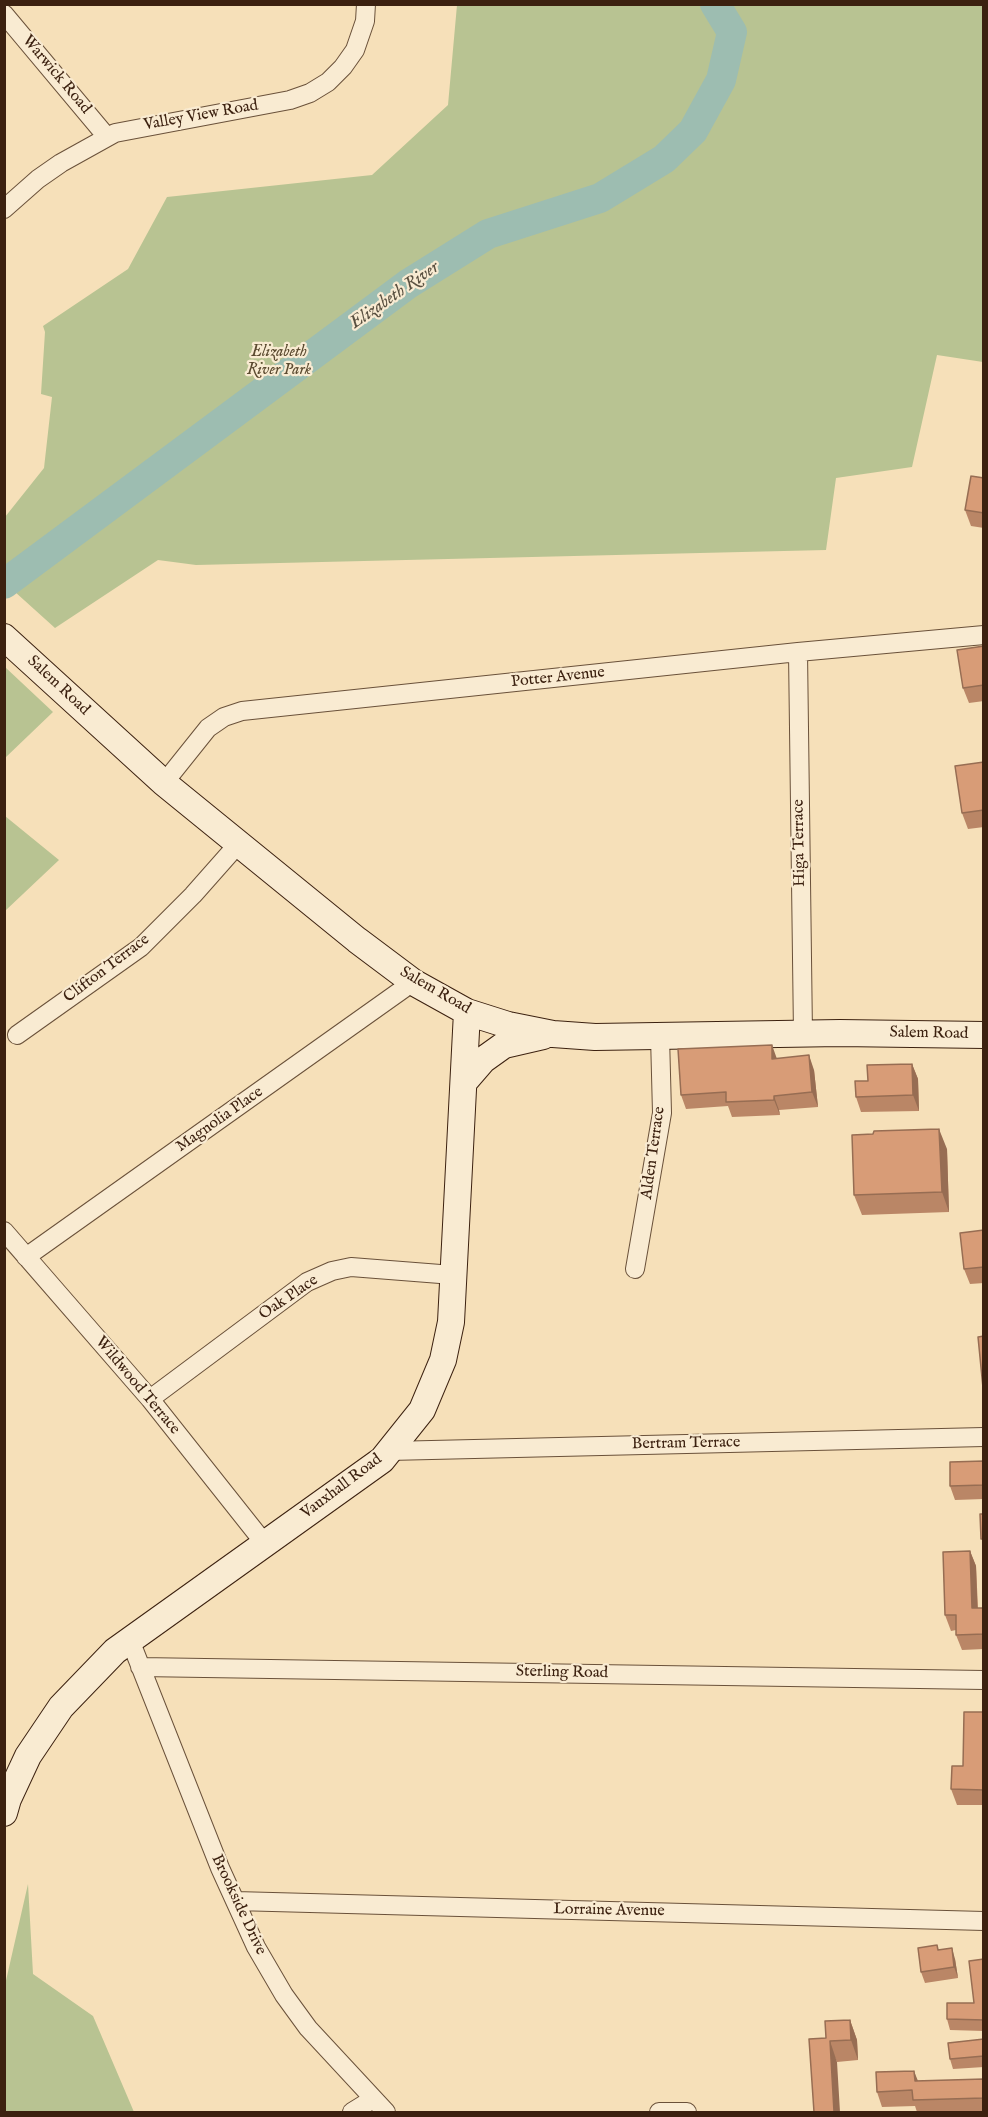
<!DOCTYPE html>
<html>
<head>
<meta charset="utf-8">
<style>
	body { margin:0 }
	#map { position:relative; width:988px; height:2117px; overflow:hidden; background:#f6e0b9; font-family:"IM FELL English",serif }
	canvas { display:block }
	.frame { position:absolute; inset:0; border:6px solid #3c2110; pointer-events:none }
</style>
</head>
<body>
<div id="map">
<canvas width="988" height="2117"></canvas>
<div class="frame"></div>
</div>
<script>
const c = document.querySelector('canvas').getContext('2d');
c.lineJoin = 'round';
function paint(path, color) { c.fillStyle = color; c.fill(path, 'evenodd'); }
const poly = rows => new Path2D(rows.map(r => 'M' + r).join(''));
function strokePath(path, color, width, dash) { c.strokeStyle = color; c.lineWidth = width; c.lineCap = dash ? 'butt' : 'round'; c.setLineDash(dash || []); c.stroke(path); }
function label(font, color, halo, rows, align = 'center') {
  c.font = font + ' "IM FELL English",serif'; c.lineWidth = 4.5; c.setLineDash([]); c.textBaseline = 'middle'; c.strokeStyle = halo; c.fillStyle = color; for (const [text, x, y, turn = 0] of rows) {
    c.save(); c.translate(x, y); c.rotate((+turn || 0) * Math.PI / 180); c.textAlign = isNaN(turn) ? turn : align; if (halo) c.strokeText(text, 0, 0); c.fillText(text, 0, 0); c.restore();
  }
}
paint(poly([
	[457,5,983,5,983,362,937,355,912,467,836,478,826,550,196,565,158,560,55,628,4,582,5,517,44,468,52,397,41,394,45,332,43,326,128,269,167,197,372,175,448,105],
	[5,667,53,712,5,758,4,758],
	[5,816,59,860,5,911],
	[28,1884,33,1974,93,2016,134,2112,5,2112,5,1985]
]), '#b8c392');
strokePath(poly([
	[4,584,408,284,488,234,600,198,664,159,693,131,721,80,732,32,715,4]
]), '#9dbdb1', 30);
const street = poly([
	[4,14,107,137],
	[4,209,38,179,61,163,115,133,290,100,310,93,328,82,343,67,355,50,365,21,366,4],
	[798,652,803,1034],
	[164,783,208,728,224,717,242,711,798,652,984,635],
	[17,1035,141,947,193,895,239,843],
	[4,1231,150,1399,265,1544],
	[26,1257,413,982],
	[635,1269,662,1113,660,1036],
	[150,1399,307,1282,332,1271,351,1267,453,1275],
	[389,1451,984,1437],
	[130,1640,220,1868,256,1947,284,1995,308,2028,386,2112],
	[140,1667,984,1680],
	[235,1901,984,1921],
	[352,2112,373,2099],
	[659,2112,687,2112]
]);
const secondary = poly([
	[4,637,164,783,357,940,413,982,467,1012,508,1025,553,1034,595,1037,840,1033,984,1035],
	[464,1082,483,1060,504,1045,543,1036],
	[4,1813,8,1799,28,1756,61,1707,115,1651,382,1460,422,1410,443,1360,451,1322,467,1012]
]);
strokePath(street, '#6a513a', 20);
strokePath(secondary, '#3c2110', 28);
strokePath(street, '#f9ebd2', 18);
strokePath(secondary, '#f9ebd2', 26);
paint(poly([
	[984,478,984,528,971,526,965,510],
	[984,646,984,701,969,703,963,688],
	[984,762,984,827,968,829,962,813],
	[777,1059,814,1070,818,1107,779,1110,780,1115,732,1117,728,1106,686,1109,681,1095],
	[912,1064,918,1079,919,1111,861,1112,856,1097,868,1081],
	[947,1149,949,1212,862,1215,854,1195],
	[984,1230,984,1283,970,1284,964,1269],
	[984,1461,984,1499,955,1500,950,1486],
	[970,1551,976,1566,978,1608,984,1608,984,1649,962,1650,956,1635,956,1630,951,1631,945,1615],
	[984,1712,984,1805,957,1805,951,1789,963,1766],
	[939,1950,955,1959,958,1978,925,1983,921,1972],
	[984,1959,984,2031,950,2030,947,2019,974,2003],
	[850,2020,857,2040,858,2060,837,2062,826,2038],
	[984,2039,984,2067,953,2069,950,2059],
	[984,2079,984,2112,917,2112,915,2106,882,2107,877,2092,918,2081]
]), '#ba8666');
paint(poly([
	[772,1045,777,1059,772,1059],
	[809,1055,814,1070,818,1107,812,1092],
	[912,1064,918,1079,919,1111,913,1095],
	[774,1096,779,1110,780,1115,774,1100],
	[939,1129,947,1149,949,1212,942,1192],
	[970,1551,976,1566,978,1624,972,1608],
	[952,1948,955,1959,958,1978,954,1967],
	[850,2020,857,2040,858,2060,851,2040],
	[830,2041,837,2062,840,2112,834,2112],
	[914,2071,920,2086,915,2081]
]), '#976d53');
const building = poly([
	[971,476,984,478,984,513,965,510,971,476],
	[984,646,984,685,963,688,957,650,984,646],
	[984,762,984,810,962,813,955,766,984,762],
	[772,1045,772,1059,809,1055,812,1092,774,1096,774,1100,726,1102,726,1092,681,1095,678,1049,772,1045],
	[912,1064,913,1095,856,1097,855,1081,868,1081,867,1065,912,1064],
	[939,1129,942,1192,854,1195,852,1135,873,1134,874,1131,939,1129],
	[984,1230,984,1267,964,1269,960,1233,984,1230],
	[984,1336,984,1398,978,1337,984,1336],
	[984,1461,984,1485,950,1486,950,1462,984,1461],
	[980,1514,984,1514,984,1539,981,1539,980,1514],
	[970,1551,972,1608,984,1608,984,1634,956,1635,956,1615,945,1615,943,1552,970,1551],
	[964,1712,984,1712,984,1790,951,1789,952,1766,963,1766,964,1712],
	[937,1945,938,1950,952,1948,954,1967,921,1972,918,1948,937,1945],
	[984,1959,984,2020,947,2019,947,2003,974,2003,969,1961,984,1959],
	[850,2020,851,2040,830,2041,834,2112,814,2112,809,2039,826,2038,825,2021,850,2020],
	[984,2039,984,2056,950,2059,948,2043,984,2039],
	[914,2071,915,2081,984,2079,984,2098,913,2100,912,2090,877,2092,876,2072,914,2071]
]);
paint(building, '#d89c77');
strokePath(building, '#976d53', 1.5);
label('16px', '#3c2110', '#f9ebd2', [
	["Warwick Road",56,75,50],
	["Valley View Road",201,116,-10],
	["Potter Avenue",558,678,-6],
	["Salem Road",58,686,43],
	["Higa Terrace",800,843,-91],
	["Clifton Terrace",107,969,-37],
	["Salem Road",435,991,30],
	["Salem Road",929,1034,1],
	["Magnolia Place",220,1120,-35],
	["Alden Terrace",654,1153,-82],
	["Oak Place",289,1298,-34],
	["Wildwood Terrace",137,1386,50],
	["Bertram Terrace",686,1444,-1],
	["Vauxhall Road",342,1487,-37],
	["Sterling Road",562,1673,1],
	["Brookside Drive",238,1905,65],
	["Lorraine Avenue",609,1911,1]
]);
label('italic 16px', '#5b4a30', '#f9ebd2', [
	["Elizabeth",279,353],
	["River Park",279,371]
]);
label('italic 18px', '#595040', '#f9ebd2', [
	["Elizabeth River",395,296,-35]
]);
</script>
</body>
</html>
